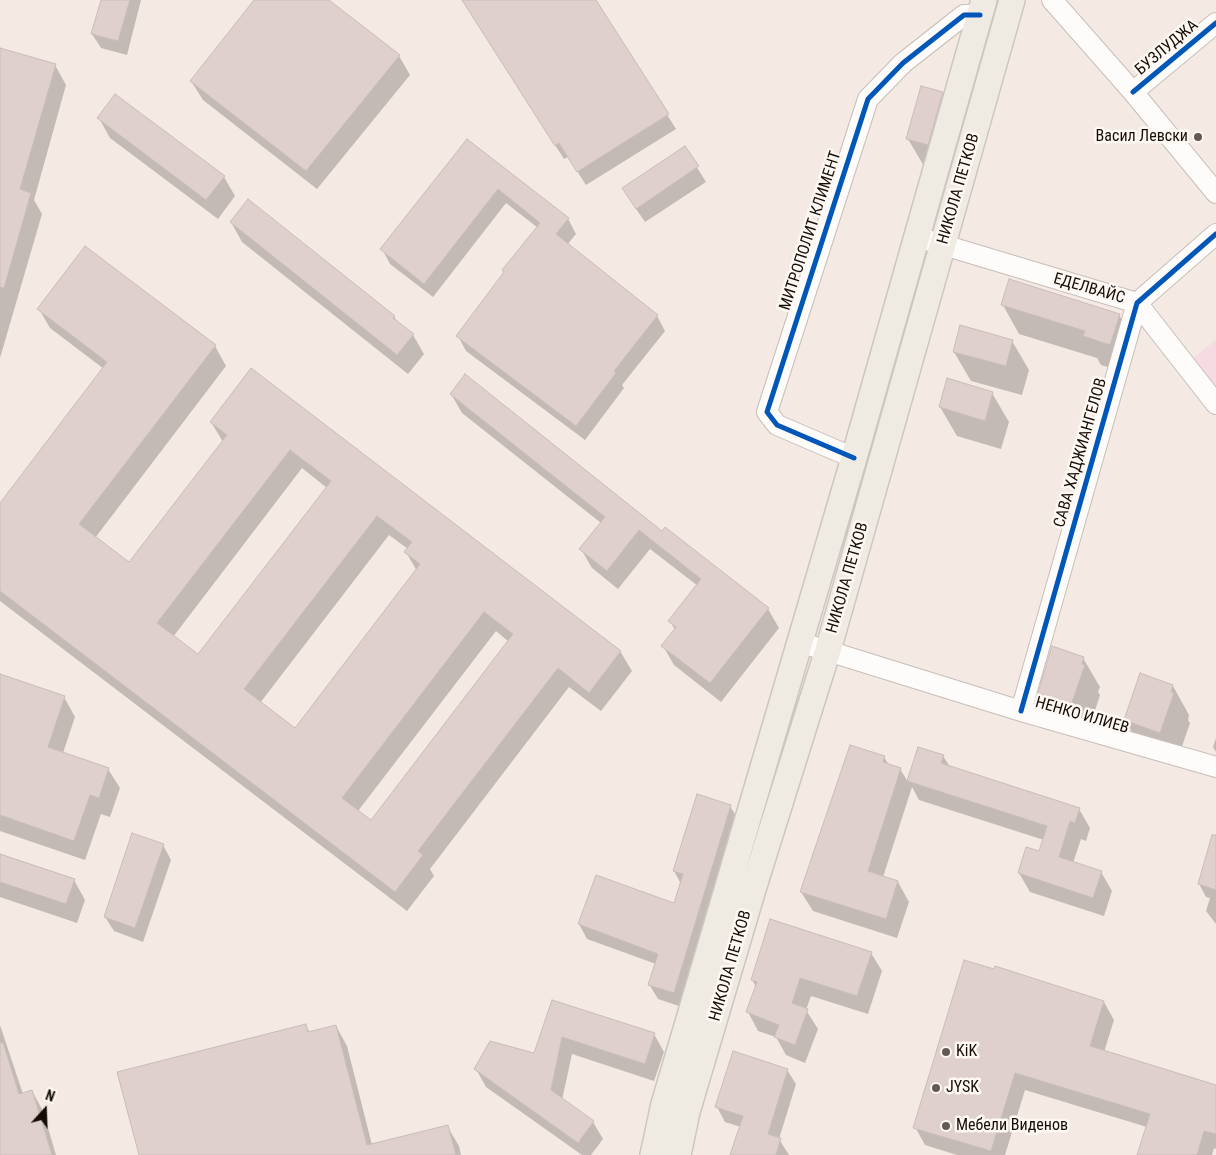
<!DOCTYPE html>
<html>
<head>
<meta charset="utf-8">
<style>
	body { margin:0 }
	#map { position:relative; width:1216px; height:1155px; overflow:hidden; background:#f4e9e3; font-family:"Roboto Condensed",sans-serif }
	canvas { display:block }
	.north { position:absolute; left:20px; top:1085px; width:50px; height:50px; -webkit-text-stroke:4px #fef8f4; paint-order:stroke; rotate:20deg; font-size:14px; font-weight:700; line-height:20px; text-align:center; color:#160c06 }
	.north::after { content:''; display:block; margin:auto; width:18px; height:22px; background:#160c06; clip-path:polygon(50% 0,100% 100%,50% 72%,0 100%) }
</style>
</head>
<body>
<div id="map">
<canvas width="1216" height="1155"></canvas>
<div class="north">N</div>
</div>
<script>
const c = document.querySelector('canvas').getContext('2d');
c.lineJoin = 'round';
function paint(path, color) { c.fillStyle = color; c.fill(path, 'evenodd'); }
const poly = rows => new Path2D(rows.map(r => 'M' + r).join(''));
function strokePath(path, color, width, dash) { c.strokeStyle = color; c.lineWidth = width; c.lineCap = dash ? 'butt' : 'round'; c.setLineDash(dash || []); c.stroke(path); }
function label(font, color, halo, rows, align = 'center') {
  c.font = font + ' "Roboto Condensed",sans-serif'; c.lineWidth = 5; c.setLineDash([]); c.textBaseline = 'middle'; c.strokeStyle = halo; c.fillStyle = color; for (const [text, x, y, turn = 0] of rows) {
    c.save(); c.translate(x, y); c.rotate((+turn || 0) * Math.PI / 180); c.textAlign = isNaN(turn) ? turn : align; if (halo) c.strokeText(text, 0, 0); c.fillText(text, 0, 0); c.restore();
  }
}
paint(poly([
	[1216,340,1216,398,1187,362]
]), '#f6dce2');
paint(poly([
	[103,0,141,0,127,55,101,48,92,34],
	[256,0,327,0,399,56,410,75,317,189,203,100,191,81],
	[462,0,595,0,676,129,586,185,568,157,564,159],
	[0,49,55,65,66,85,34,200,42,214,0,358],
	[942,93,959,122,925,168,908,139],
	[99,118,224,177,235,196,218,219,110,138],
	[467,140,568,219,576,234,567,245,657,316,665,331,622,385,624,388,585,440,466,351,458,336,538,228,506,203,433,297,390,264,382,249],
	[685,148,706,182,645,222,632,203],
	[231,222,394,316,397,322,413,335,424,354,408,374,242,242],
	[1003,305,1119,315,1136,344,1127,373,1101,365,1097,358,1019,334],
	[39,309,215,346,226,366,95,538,130,564,223,442,211,422,251,370,620,651,632,671,601,711,569,687,430,869,434,876,407,911,0,601,0,505,104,369,50,328],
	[302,468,327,488,198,656,173,637],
	[389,535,408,549,406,552,417,571,295,730,260,703],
	[496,631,509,642,371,822,358,811],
	[1012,341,1029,370,1022,395,971,381,954,352],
	[992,393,1009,422,1001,449,957,436,940,407],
	[451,394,662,533,768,609,779,628,721,702,674,665,663,646,675,630,670,621,698,586,650,549,618,589,592,568,581,549,601,523,462,413],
	[1083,658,1100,687,1098,692,1100,695,1088,733,1056,722,1040,693],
	[0,676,64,697,75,717,63,753,108,769,120,788,110,817,101,814,85,860,0,831],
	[1173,686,1189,715,1188,720,1190,723,1177,761,1142,749,1125,720],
	[1216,738,1216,752,1213,747],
	[919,748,943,756,950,767,1079,809,1090,828,1086,841,1081,839,1073,863,1101,872,1112,891,1104,916,1030,892,1019,873,1040,852,1044,840,919,800,912,787,883,877,898,882,909,902,897,938,813,911,801,892,884,757,889,765,900,769,908,782],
	[730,806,739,821,682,1007,658,999,649,984,656,964,587,939,579,924,675,905,681,884,674,871],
	[163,845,171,860,143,942,114,931,105,917],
	[1216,847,1216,924,1206,911,1210,898,1206,897,1199,884],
	[0,855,74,880,85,900,77,923,0,897],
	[871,953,882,971,868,1014,811,996,806,1010,818,1029,805,1063,786,1055,776,1037,758,1031,748,1012,757,988,752,980],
	[552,1001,654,1034,664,1052,654,1081,572,1054,562,1100,593,1122,603,1139,591,1155,582,1155,486,1087,476,1069,535,1055],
	[1104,1002,1114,1020,1104,1052,1216,1086,1216,1149,1214,1148,1212,1155,1139,1155,1147,1127,1025,1090,1005,1155,957,1155,925,1145,915,1127],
	[0,1025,23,1094,32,1091,43,1111,56,1155,0,1155],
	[306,1026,310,1033,336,1026,347,1046,372,1145,447,1126,459,1146,461,1155,140,1155],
	[787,1070,796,1084,779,1139,789,1155,731,1155,741,1127,725,1122,717,1107]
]), '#0003');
const building = poly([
	[101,0,130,0,118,41,91,34,101,0],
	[254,0,329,0,400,55,306,171,190,81,254,0],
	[462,0,596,0,669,114,577,172,559,143,555,146,462,0],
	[0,48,56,64,20,189,31,193,4,288,0,287,0,48],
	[921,86,943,92,928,145,906,139,921,86],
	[115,94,225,176,206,200,97,118,115,94],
	[467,139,569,218,556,234,658,315,614,371,616,373,576,426,456,336,504,272,502,270,540,223,498,189,424,284,380,249,467,139],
	[685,146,699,166,636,209,622,188,685,146],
	[248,199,395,316,393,318,414,334,397,355,230,222,248,199],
	[85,246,216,345,79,524,129,562,227,435,210,422,251,368,621,651,589,693,558,668,418,851,423,855,395,892,0,591,0,503,107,362,37,309,85,246],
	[290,450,331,481,198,654,157,623,290,450],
	[377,516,412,542,404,552,420,564,295,728,244,689,377,516],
	[484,612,513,634,371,820,342,798,484,612],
	[1009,279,1120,314,1110,345,1083,336,1085,331,1001,305,1009,279],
	[960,325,1013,340,1006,366,953,352,960,325],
	[465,374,662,531,665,527,769,608,710,683,661,646,676,627,668,621,701,579,639,530,607,571,579,549,605,517,450,394,465,374],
	[947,378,993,392,985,421,939,407,947,378],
	[1052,646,1084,657,1082,664,1085,665,1071,705,1038,693,1052,646],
	[1140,673,1173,685,1171,692,1174,693,1160,733,1124,720,1140,673],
	[0,674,65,696,48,747,109,768,99,798,90,795,74,841,0,815,0,674],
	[850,745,885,756,883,762,901,768,868,871,898,881,886,919,800,892,850,745],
	[918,747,944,755,941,763,1080,808,1075,823,1070,821,1059,857,1102,871,1093,898,1018,873,1026,847,1039,851,1047,826,907,781,918,747],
	[697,794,731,805,674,993,648,985,658,954,578,924,596,875,674,903,683,874,673,871,697,794],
	[132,833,164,844,135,928,104,917,132,833],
	[1212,835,1216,835,1216,890,1198,884,1212,835],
	[0,854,75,879,66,904,0,882,0,854],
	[770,919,872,952,857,996,800,978,792,1003,808,1009,795,1045,774,1037,779,1025,746,1012,757,982,751,980,770,919],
	[964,960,994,969,995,966,1104,1001,1090,1046,1216,1085,1216,1134,1204,1131,1197,1155,1137,1155,1150,1114,1015,1073,991,1151,913,1128,964,960],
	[552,1000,655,1033,645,1064,562,1037,551,1090,594,1121,578,1143,474,1069,490,1041,534,1053,552,1000],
	[306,1024,308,1032,336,1025,367,1145,448,1125,456,1155,139,1155,117,1072,306,1024],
	[3,1042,19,1094,32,1090,52,1155,0,1155,0,1043,3,1042],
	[733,1051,788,1069,768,1134,781,1138,776,1155,730,1155,743,1116,715,1107,733,1051]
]);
paint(building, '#dfd0cd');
strokePath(building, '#c8bcb9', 1);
const minor = poly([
	[1052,0,1133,92,1216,193],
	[1133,92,1216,23],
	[917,237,1137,303,1216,404],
	[854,458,777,425,767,412,868,99,903,63,964,15,980,15],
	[799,642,1021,711,1216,767],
	[1021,711,1137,303,1216,234]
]);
const major = poly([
	[653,1155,664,1104,854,458,984,0],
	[678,1155,687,1112,754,886,828,650,1012,0]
]);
strokePath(minor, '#c8beb8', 22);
strokePath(major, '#ccc6c3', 28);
strokePath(minor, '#fdfcfb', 20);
strokePath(major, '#efebe3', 25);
strokePath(poly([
	[1133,92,1216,23],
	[854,458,777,425,767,412,868,99,903,63,964,15,980,15],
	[1021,711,1137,303,1216,234]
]), '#0057b8', 5);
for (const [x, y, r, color] of [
	[1198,137,5,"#645953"],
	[946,1052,5,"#645953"],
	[936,1088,5,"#645953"],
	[946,1126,5,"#645953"]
]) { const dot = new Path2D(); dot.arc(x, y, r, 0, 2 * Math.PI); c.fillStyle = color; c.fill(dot); strokePath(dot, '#fef8f4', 2); }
label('16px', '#160c06', '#fef8f4', [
	["БУЗЛУДЖА",1167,48,-40],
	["НИКОЛА ПЕТКОВ",959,189,-74],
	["МИТРОПОЛИТ КЛИМЕНТ",811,231,-72],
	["ЕДЕЛВАЙС",1089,289,16],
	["САВА ХАДЖИАНГЕЛОВ",1081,453,-74],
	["НИКОЛА ПЕТКОВ",848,578,-74],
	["НЕНКО ИЛИЕВ",1082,716,16],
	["НИКОЛА ПЕТКОВ",731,966,-74]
]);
label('16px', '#160c06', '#fef8f4', [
	["Васил Левски",1188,137,"right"],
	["KiK",956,1052],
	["JYSK",946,1088],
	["Мебели Виденов",956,1126]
], 'left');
</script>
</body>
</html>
